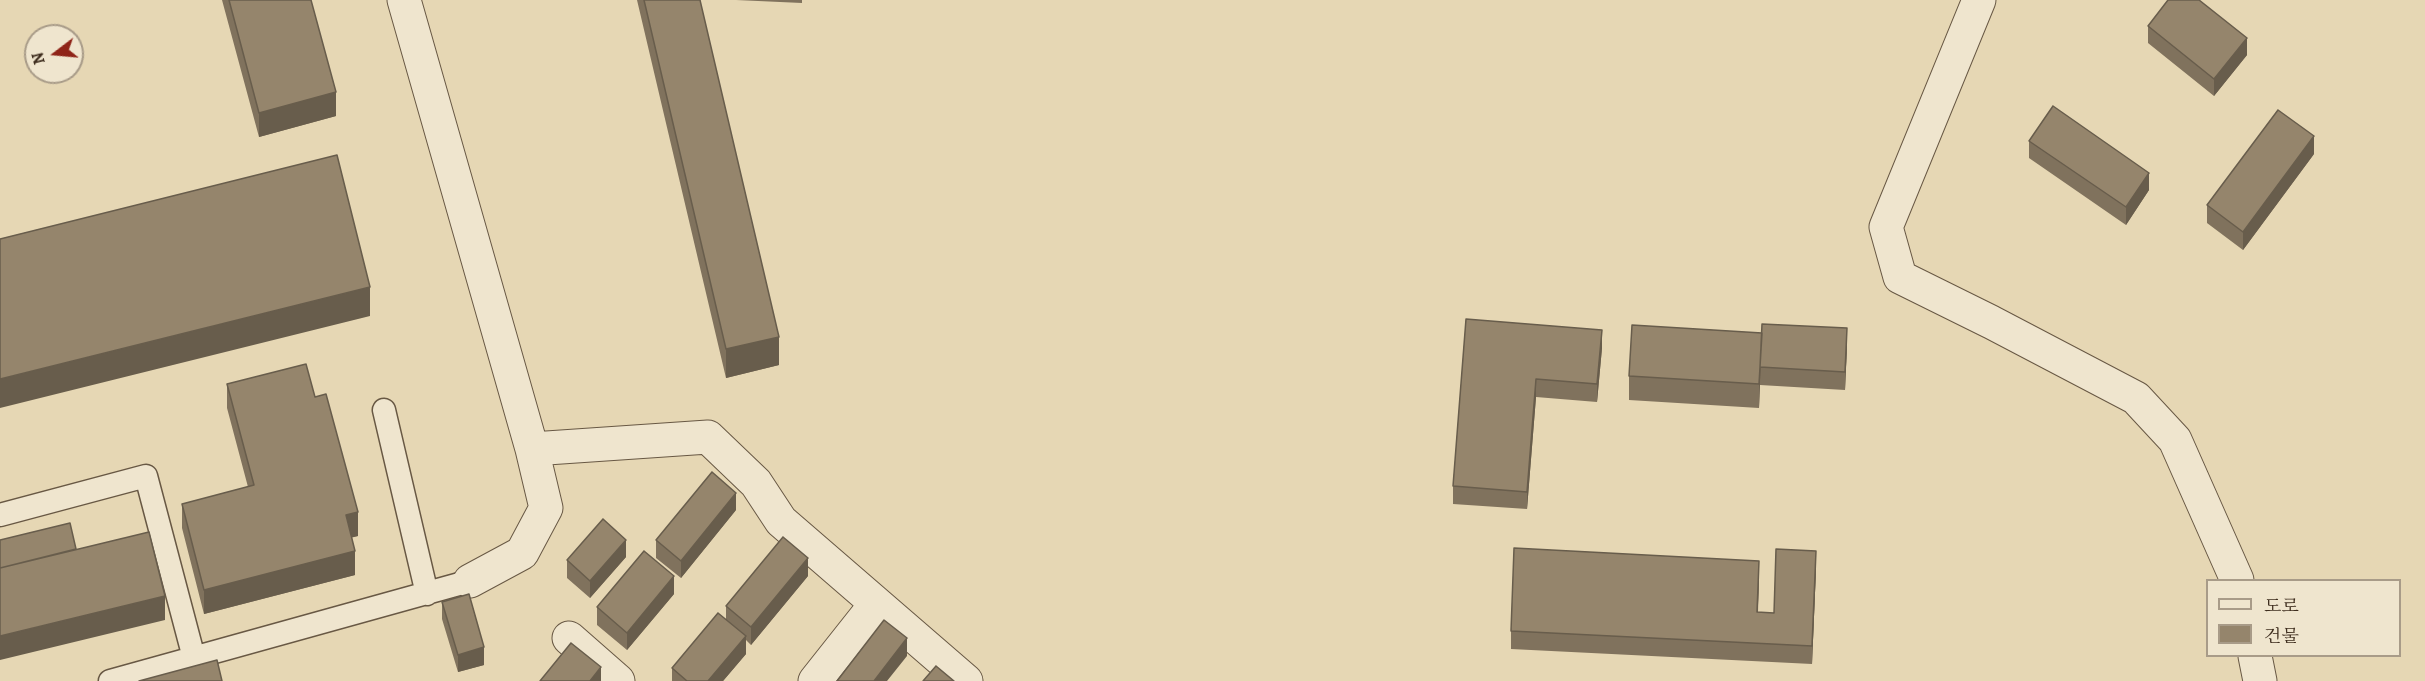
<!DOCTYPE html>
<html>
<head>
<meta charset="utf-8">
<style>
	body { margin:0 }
	#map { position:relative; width:2425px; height:681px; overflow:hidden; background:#e6d7b4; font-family:Alegreya,"Noto Serif KR",serif }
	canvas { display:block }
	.legend { position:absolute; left:2206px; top:579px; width:195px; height:78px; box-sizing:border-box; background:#efe5ce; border:2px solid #a89b88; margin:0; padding:8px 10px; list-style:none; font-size:18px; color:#3e2d1e }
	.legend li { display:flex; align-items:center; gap:12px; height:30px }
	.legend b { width:30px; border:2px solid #a89b88 }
	.north { position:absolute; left:24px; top:24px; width:60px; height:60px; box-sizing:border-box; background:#efe5ce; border:2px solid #a89b88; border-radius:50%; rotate:254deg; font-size:16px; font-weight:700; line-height:24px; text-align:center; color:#3e2d1e }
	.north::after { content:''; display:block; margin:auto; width:21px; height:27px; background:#8f2418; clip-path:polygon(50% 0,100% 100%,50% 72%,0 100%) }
</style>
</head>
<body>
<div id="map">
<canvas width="2425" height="681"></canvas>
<ul class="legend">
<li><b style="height:8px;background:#efe5ce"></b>도로</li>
<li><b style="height:16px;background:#95856c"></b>건물</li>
</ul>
<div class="north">N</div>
</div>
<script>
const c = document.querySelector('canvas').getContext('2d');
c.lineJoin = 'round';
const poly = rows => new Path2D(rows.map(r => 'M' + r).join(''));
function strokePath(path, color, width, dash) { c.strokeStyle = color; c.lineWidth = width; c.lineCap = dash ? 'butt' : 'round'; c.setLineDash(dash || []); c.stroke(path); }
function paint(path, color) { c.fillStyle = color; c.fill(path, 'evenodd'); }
const service = poly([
	[384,410,427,594],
	[0,515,146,476,194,658],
	[110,681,470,581]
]);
const minor = poly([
	[404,0,532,449,546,508,522,553,470,581],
	[1979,0,1886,227,1900,277,1991,322,2136,398,2175,440,2237,580],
	[532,449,708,437,756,483,781,521,966,681],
	[569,638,618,681],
	[2255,656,2260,681],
	[815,681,876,604]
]);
strokePath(service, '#685844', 25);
strokePath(minor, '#685844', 35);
strokePath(service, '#efe5ce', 22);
strokePath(minor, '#efe5ce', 33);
paint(poly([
	[222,0,311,0,336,116,259,137],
	[637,0,700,0,779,365,726,378],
	[736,0,802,0,802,3],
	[2148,26,2247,55,2214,96,2148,43],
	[2029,141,2149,190,2126,225,2029,158],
	[2314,154,2243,250,2207,223,2207,205],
	[1466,319,1602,348,1597,402,1536,397,1527,509,1453,504,1453,486],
	[1847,346,1845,390,1760,385,1760,382,1759,408,1629,400,1629,376],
	[227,384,315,397,358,536,352,537,355,575,204,614,182,528,182,504,248,487,227,408],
	[736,510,681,578,656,558,656,540],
	[626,557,590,598,567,578,567,560],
	[1816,569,1812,664,1511,649,1511,631,1759,578,1758,612,1774,613],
	[808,576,751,645,746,640,746,654,723,681,672,681,672,668,726,620,726,606],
	[674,594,627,650,597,625,597,607],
	[442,602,484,665,458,672,442,619]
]), '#80725d');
paint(poly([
	[2247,38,2247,55,2214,96,2214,79],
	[336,92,336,116,259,137,259,113],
	[2314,136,2314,154,2243,250,2243,232],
	[2149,173,2149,190,2126,225,2126,207],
	[370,287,370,316,0,408,0,379],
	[1847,328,1847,346,1845,390,1845,372],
	[1602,330,1602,348,1597,402,1597,384],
	[1762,333,1760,382,1759,408,1759,384],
	[779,337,779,365,726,378,726,349],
	[1536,379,1536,397,1527,509,1527,492],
	[736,493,736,510,681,578,681,561],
	[358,512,358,536,346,539,346,515],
	[626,540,626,557,590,598,590,581],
	[355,551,355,575,204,614,204,590],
	[1816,551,1816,569,1812,664,1812,646],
	[808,558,808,576,751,645,751,627],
	[1759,561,1759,578,1757,630,1757,612],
	[674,576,674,594,627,650,627,633],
	[165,596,165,620,0,660,0,636],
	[746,636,746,654,723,681,708,681],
	[907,638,907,656,887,681,874,681],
	[484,647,484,665,458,672,458,655],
	[601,667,601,681,590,681]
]), '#685d4c');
const building = poly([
	[229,0,311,0,336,92,259,113,229,0],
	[644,0,700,0,779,337,726,349,644,0],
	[2168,0,2199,0,2247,38,2214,79,2148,26,2168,0],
	[2053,106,2149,173,2126,207,2029,141,2053,106],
	[2278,110,2314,136,2243,232,2207,205,2278,110],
	[337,155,370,287,0,379,0,239,337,155],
	[1466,319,1602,330,1597,384,1536,379,1527,492,1453,486,1466,319],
	[1762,324,1847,328,1845,372,1760,367,1762,324],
	[1632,325,1762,333,1759,384,1629,376,1632,325],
	[306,364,315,397,326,394,358,512,346,515,355,551,204,590,182,504,254,485,227,384,306,364],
	[712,472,736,493,681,561,656,540,712,472],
	[603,519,626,540,590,581,567,560,603,519],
	[70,523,76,549,0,568,0,540,70,523],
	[149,532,165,596,0,636,0,568,149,532],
	[783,537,808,558,751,627,726,606,783,537],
	[1514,548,1759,561,1757,612,1774,613,1776,549,1816,551,1812,646,1511,631,1514,548],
	[644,551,674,576,627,633,597,607,644,551],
	[469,594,484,647,458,655,442,602,469,594],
	[718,613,746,636,708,681,687,681,672,668,718,613],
	[884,620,907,638,874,681,837,681,884,620],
	[571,643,601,667,590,681,540,681,571,643],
	[217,660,222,681,139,681,217,660],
	[936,666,954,681,923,681,936,666]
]);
paint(building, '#95856c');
strokePath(building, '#685d4c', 1.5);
</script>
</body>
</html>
